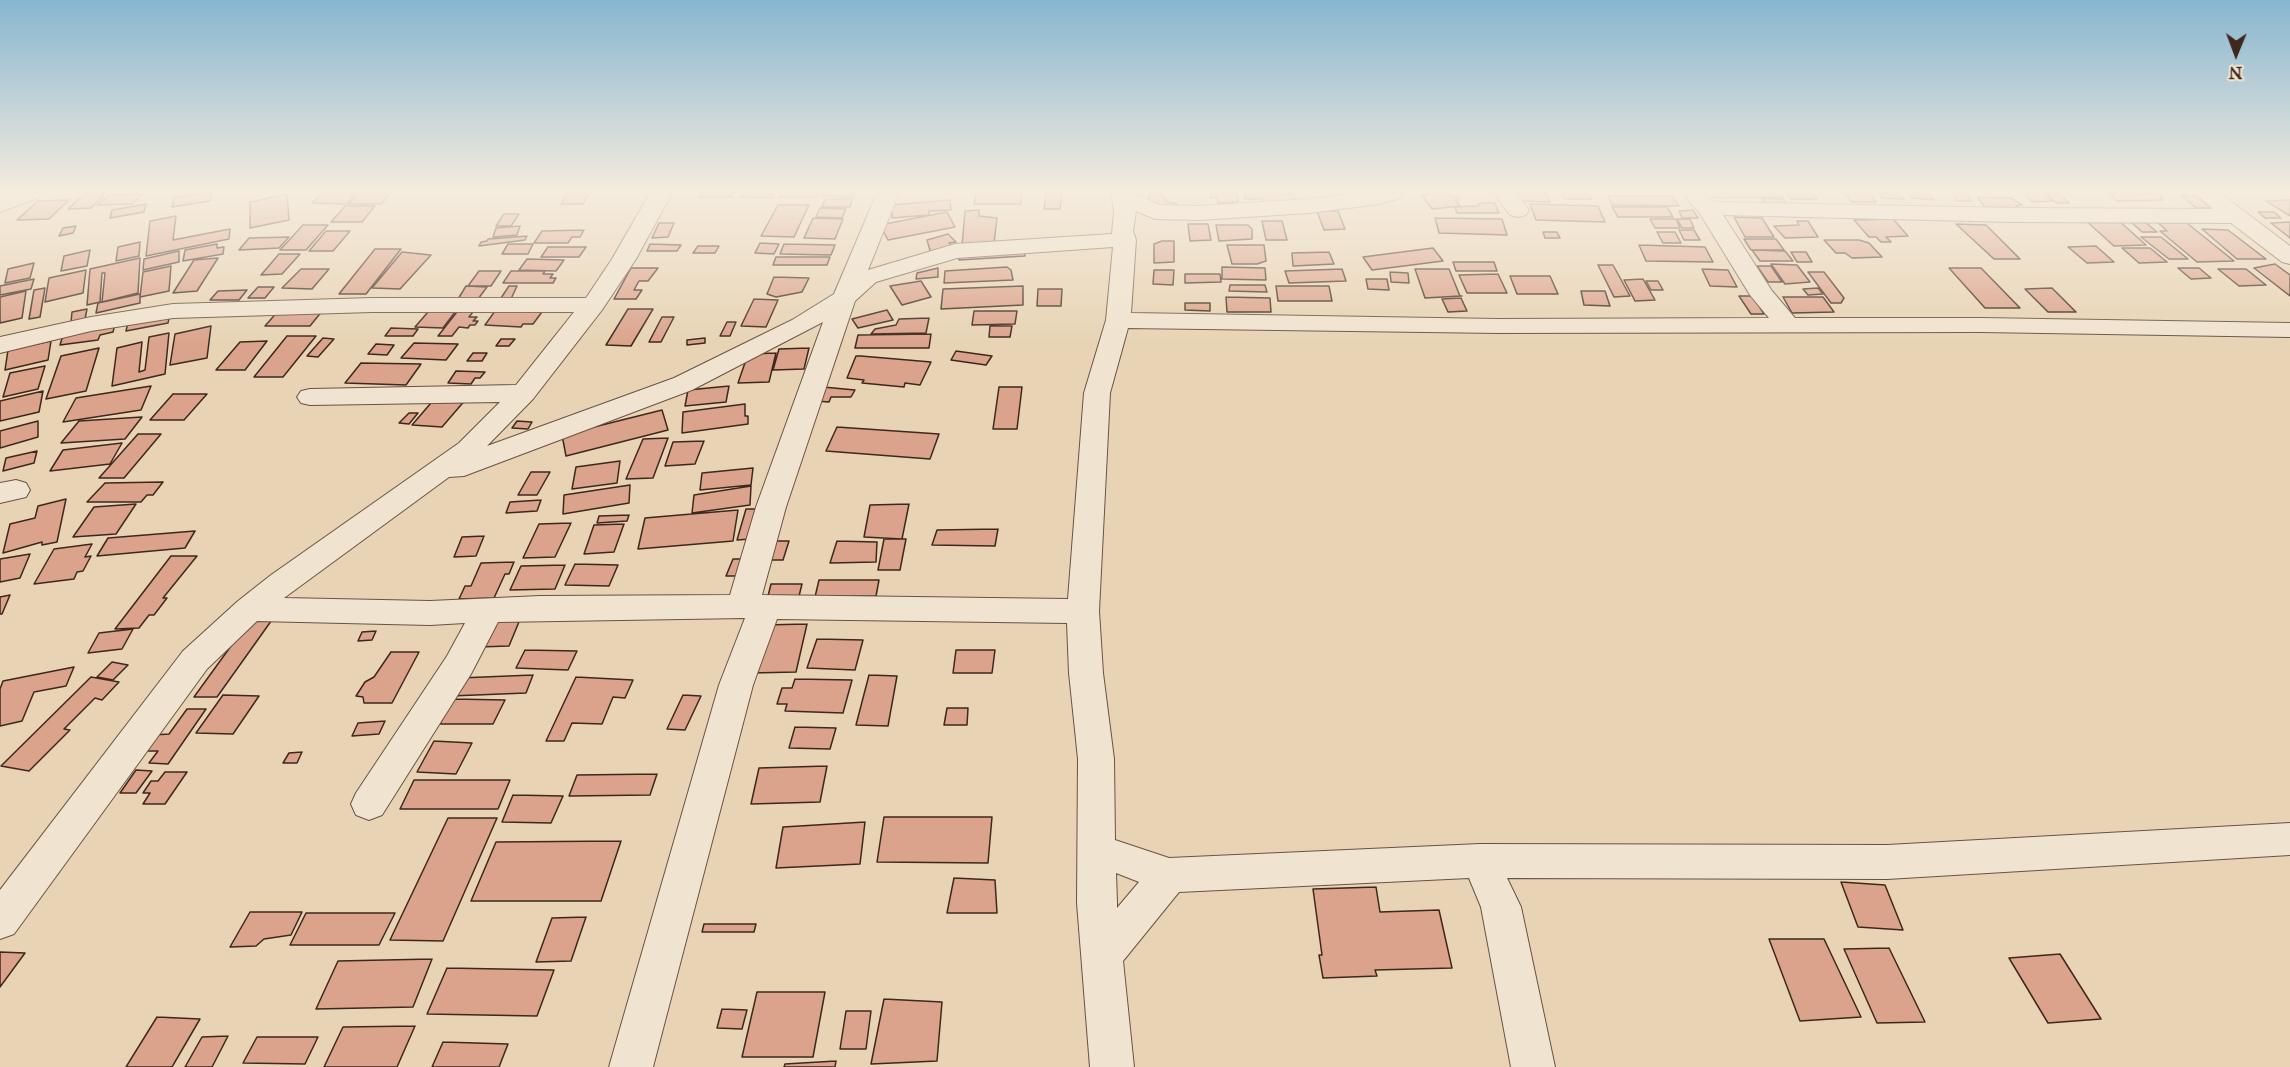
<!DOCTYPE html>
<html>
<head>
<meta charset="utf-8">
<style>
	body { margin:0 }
	#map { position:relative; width:2290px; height:1067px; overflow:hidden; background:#e8d4b5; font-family:"IM FELL Great Primer",serif }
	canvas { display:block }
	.north { position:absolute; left:2206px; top:24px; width:60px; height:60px; -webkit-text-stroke:4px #f0e3cf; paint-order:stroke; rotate:181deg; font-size:16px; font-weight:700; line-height:24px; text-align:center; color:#3e281c }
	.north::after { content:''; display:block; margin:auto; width:21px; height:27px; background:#3e281c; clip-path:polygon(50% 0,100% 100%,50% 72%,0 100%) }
</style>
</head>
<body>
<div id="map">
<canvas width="2290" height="1067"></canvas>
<div class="north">N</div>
</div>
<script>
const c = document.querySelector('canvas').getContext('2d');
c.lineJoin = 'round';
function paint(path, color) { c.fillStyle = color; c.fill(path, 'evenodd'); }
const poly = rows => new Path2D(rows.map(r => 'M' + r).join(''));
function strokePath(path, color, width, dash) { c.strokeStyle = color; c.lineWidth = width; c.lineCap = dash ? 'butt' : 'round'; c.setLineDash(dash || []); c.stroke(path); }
const building = poly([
	[85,193,106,193,91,208,68,209,85,193],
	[201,193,212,193,210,201,172,207,174,198,201,193],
	[322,193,356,193,347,204,312,203,322,193],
	[359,193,391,193,381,204,349,204,359,193],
	[567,193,589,193,583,204,561,204,567,193],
	[700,193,733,193,732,197,698,197,700,193],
	[742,193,774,193,771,198,740,197,742,193],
	[781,193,819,193,817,197,780,197,781,193],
	[822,193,854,193,853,197,821,196,822,193],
	[976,193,1022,193,1021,204,974,204,976,193],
	[1046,193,1062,193,1060,209,1044,209,1046,193],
	[1149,193,1161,193,1163,197,1170,203,1176,203,1177,208,1148,205,1149,193],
	[1210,193,1237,193,1238,202,1218,203,1217,197,1211,198,1210,193],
	[1244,193,1260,193,1261,199,1245,199,1244,193],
	[1262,193,1294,193,1295,202,1263,202,1262,193],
	[1448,193,1451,197,1458,196,1460,200,1455,200,1460,206,1432,209,1421,194,1448,193],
	[1517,193,1547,193,1550,202,1521,201,1517,193],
	[1562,193,1589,193,1592,199,1565,199,1562,193],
	[1712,193,1779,193,1783,197,1715,198,1712,193],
	[1787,193,1813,193,1817,199,1791,199,1787,193],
	[1844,193,1869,193,1876,202,1852,202,1844,193],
	[1878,193,1899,193,1904,199,1882,198,1878,193],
	[1909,193,1931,193,1934,200,1912,198,1909,193],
	[1953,193,1967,193,1971,201,1957,201,1953,193],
	[2023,193,2043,193,2053,201,2033,202,2023,193],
	[2046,193,2058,193,2069,203,2056,203,2046,193],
	[2108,193,2157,193,2163,198,2160,198,2163,200,2117,201,2108,193],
	[143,194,132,204,97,205,109,195,143,194],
	[287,194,289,220,250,228,250,202,287,194],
	[2182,195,2196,196,2211,208,2196,208,2182,195],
	[1608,196,1672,196,1679,206,1612,205,1608,196],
	[1977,197,2011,198,2022,205,2016,206,2019,208,1985,207,1977,197],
	[1762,198,1783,199,1786,203,1765,203,1762,198],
	[825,199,852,199,850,207,822,207,825,199],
	[69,200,49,219,17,220,38,201,69,200],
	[950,200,951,210,929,211,929,215,892,218,892,205,950,200],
	[2290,200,2290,216,2266,201,2290,200],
	[1480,203,1495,203,1499,213,1457,213,1455,207,1478,206,1480,203],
	[146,204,144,212,110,218,112,210,146,204],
	[1530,204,1598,206,1605,222,1536,220,1530,204],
	[778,205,809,205,794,237,761,236,778,205],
	[345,206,375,206,362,222,331,222,345,206],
	[1612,207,1667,207,1673,217,1618,217,1612,207],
	[820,208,846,209,842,218,816,217,820,208],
	[979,210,979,216,997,218,994,243,962,246,965,211,979,210],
	[1693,210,1698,218,1682,218,1679,211,1693,210],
	[1317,211,1338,211,1345,229,1324,230,1317,211],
	[947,212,955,227,888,240,880,225,947,212],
	[2258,212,2274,212,2281,218,2265,218,2258,212],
	[504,214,519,214,511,226,496,226,504,214],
	[176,216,173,240,230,229,229,239,146,256,150,221,176,216],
	[1734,217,1762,218,1774,237,1745,237,1734,217],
	[813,218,843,219,835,239,804,238,813,218],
	[1435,218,1502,219,1507,235,1439,233,1435,218],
	[1650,219,1676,219,1680,228,1655,228,1650,219],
	[1677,219,1690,219,1694,228,1682,228,1677,219],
	[1893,219,1908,236,1886,237,1891,242,1881,242,1876,237,1869,237,1854,220,1893,219],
	[2117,219,2146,245,2114,246,2085,220,2117,219],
	[2154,219,2182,219,2234,261,2197,262,2160,231,2167,231,2154,219],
	[2129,220,2144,221,2157,232,2142,232,2129,220],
	[1262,221,1282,221,1287,240,1266,240,1262,221],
	[1797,221,1808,221,1818,237,1785,238,1774,226,1799,225,1797,221],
	[2290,222,2290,238,2271,223,2290,222],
	[659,223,674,223,668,237,652,238,659,223],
	[1188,224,1208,224,1211,240,1190,241,1188,224],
	[1956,224,1986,225,2020,259,1994,259,1956,224],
	[303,225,328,225,306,250,280,250,303,225],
	[1216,225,1248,225,1252,229,1252,239,1219,241,1216,225],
	[76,226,73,233,59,236,63,228,76,226],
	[520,226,517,235,493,237,496,228,520,226],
	[2202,229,2228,230,2266,259,2237,259,2202,229],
	[584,230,580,237,572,237,568,243,534,243,542,231,584,230],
	[1679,230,1694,230,1700,240,1684,240,1679,230],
	[326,231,350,231,333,251,309,251,326,231],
	[1543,232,1557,232,1560,238,1545,238,1543,232],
	[1657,232,1675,232,1681,243,1663,243,1657,232],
	[948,234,956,242,949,243,954,247,931,254,927,240,948,234],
	[527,236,525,240,479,246,481,242,487,241,488,239,527,236],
	[289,237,279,248,239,250,249,238,289,237],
	[2141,237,2161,237,2188,259,2169,259,2141,237],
	[1744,239,1776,239,1784,250,1751,250,1744,239],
	[1824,240,1859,240,1869,243,1882,257,1852,258,1845,253,1836,253,1824,240],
	[1162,241,1174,241,1174,262,1154,263,1154,244,1162,241],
	[140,242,139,256,116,261,118,247,140,242],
	[760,243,779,244,774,254,755,253,760,243],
	[217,244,217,248,224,247,223,254,183,261,185,250,217,244],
	[508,244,533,244,528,254,502,254,508,244],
	[650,244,681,245,677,251,647,251,650,244],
	[784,244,835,245,831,255,780,254,784,244],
	[1227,245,1264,245,1266,261,1257,264,1232,264,1227,245],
	[1639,245,1705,247,1713,262,1646,261,1639,245],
	[698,246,719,246,715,253,693,253,698,246],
	[2096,246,2114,262,2087,263,2068,247,2096,246],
	[548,247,586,247,579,257,541,257,548,247],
	[1433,248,1443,261,1372,270,1363,257,1433,248],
	[2122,248,2150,248,2167,262,2139,263,2122,248],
	[375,249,401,249,366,294,339,294,375,249],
	[1024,249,1025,256,959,260,959,252,1024,249],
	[90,250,87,266,61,271,64,256,90,250],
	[1752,250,1785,251,1793,261,1760,261,1752,250],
	[179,251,179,262,143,270,144,259,179,251],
	[402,252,431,255,400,289,372,288,402,252],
	[1329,252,1334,264,1293,266,1292,253,1329,252],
	[1791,252,1806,252,1812,262,1797,262,1791,252],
	[279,254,300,254,282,274,261,275,279,254],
	[776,257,830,257,827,265,773,265,776,257],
	[140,258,138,293,102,302,105,273,102,273,100,302,87,305,90,269,140,258],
	[218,258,197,291,173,293,194,260,218,258],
	[527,259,564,260,556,271,519,270,527,259],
	[1453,262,1494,262,1497,271,1456,271,1453,262],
	[34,263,30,278,5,283,8,269,34,263],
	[1771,264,1797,265,1810,282,1785,284,1771,264],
	[2275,264,2290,275,2290,296,2254,268,2275,264],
	[1598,265,1613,265,1630,296,1614,297,1598,265],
	[171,266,169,291,140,297,143,272,171,266],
	[1757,266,1771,266,1782,282,1768,282,1757,266],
	[1007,267,1011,270,1013,280,944,283,945,271,1007,267],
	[1222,267,1265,268,1266,280,1222,279,1222,267],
	[631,268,658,268,648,281,639,281,634,290,642,290,636,299,614,299,631,268],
	[938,268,938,277,916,279,917,273,938,268],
	[1949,268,1981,268,2020,308,1985,308,1949,268],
	[2178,268,2199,268,2211,278,2191,279,2178,268],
	[301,269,329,269,312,289,282,288,301,269],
	[1342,269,1346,281,1289,283,1285,271,1342,269],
	[1415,269,1449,269,1460,296,1462,296,1461,296,1425,298,1415,269],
	[1702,269,1728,270,1737,287,1710,286,1702,269],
	[2218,269,2246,269,2266,285,2239,286,2218,269],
	[86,270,83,293,45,302,49,278,86,270],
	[1154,270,1174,270,1173,285,1153,284,1154,270],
	[479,271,501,271,491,286,468,286,479,271],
	[511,271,545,271,543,274,553,274,550,278,556,278,553,283,503,283,511,271],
	[1390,272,1408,273,1409,283,1391,282,1390,272],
	[1808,272,1824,272,1844,298,1841,303,1831,303,1808,272],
	[1185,274,1220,274,1221,282,1185,283,1185,274],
	[1498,274,1507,293,1467,293,1459,275,1498,274],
	[1510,276,1550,276,1558,294,1517,294,1510,276],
	[774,277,809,278,802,292,776,297,767,294,774,277],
	[34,279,31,289,0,295,0,286,34,279],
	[1366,279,1387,279,1389,290,1368,289,1366,279],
	[1643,279,1655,300,1635,301,1624,280,1643,279],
	[921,281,931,297,902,305,890,286,921,281],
	[1646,281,1658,281,1663,290,1651,290,1646,281],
	[1230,285,1265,285,1267,292,1229,291,1230,285],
	[466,286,487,287,478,299,458,299,466,286],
	[509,286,517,286,510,301,499,301,509,286],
	[1023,286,1023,305,941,309,943,289,1023,286],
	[1276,286,1329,286,1332,301,1278,301,1276,286],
	[258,287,274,287,265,298,248,298,258,287],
	[45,288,40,317,29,319,34,290,45,288],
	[1818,288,1823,294,1808,295,1803,289,1818,288],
	[2052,288,2076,312,2048,312,2025,289,2052,288],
	[1038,289,1062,289,1061,306,1037,306,1038,289],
	[247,290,239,300,210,300,218,291,247,290],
	[26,291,22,318,0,323,0,297,26,291],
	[1581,291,1605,291,1610,306,1584,305,1581,291],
	[140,294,140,303,96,313,98,303,140,294],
	[1739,296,1753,296,1764,314,1751,314,1739,296],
	[1226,297,1270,298,1271,312,1227,312,1226,297],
	[1783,297,1823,297,1834,312,1792,313,1783,297],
	[1461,298,1467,311,1448,312,1442,299,1461,298],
	[754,299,778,300,766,327,741,326,754,299],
	[1185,303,1210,303,1210,311,1185,310,1185,303],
	[87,309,85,319,71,322,72,312,87,309],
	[628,309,653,309,631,346,606,345,628,309],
	[279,310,323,310,310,326,265,326,279,310],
	[887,310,893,320,858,328,852,319,887,310],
	[495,311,542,312,533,324,523,324,521,327,485,325,495,311],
	[974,311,1017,311,1015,324,972,325,974,311],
	[428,312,455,312,443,328,415,327,428,312],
	[457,312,473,312,469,317,477,317,473,321,478,321,475,325,470,325,468,328,459,327,452,336,438,336,457,312],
	[170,314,168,323,126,331,128,322,170,314],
	[662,317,674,317,661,342,649,342,662,317],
	[929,318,926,333,871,334,875,329,896,325,899,319,929,318],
	[727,322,736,322,730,336,720,336,727,322],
	[115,324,113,332,100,335,98,340,60,345,64,332,115,324],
	[211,326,207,358,170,365,175,334,211,326],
	[990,326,1012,326,1010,337,989,337,990,326],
	[391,328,418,329,413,336,385,336,391,328],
	[169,333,165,374,112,386,117,348,142,342,139,372,145,370,149,337,169,333],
	[931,334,929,348,855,348,858,335,931,334],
	[287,336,316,336,283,377,254,377,287,336],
	[323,338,334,339,318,357,307,356,323,338],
	[705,338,705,343,687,345,687,340,705,338],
	[501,339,515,339,509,346,496,346,501,339],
	[51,341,48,360,5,370,8,350,51,341],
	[267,341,245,370,216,370,240,342,267,341],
	[414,343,458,344,446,360,401,358,414,343],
	[376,344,394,345,387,355,368,354,376,344],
	[99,348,86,391,46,399,61,356,99,348],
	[809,348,804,369,773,370,779,349,809,348],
	[956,351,992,356,986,365,951,360,956,351],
	[473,353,487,353,482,361,467,361,473,353],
	[776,353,769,382,738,383,748,354,776,353],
	[856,356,861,356,931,362,920,385,905,383,904,387,862,383,864,380,847,378,856,356],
	[361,363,421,364,406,385,345,383,361,363],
	[45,366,38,389,3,397,10,373,45,366],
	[456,371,485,372,480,378,475,378,471,384,448,383,456,371],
	[151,386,141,410,63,422,76,398,151,386],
	[729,386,726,402,685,406,688,390,729,386],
	[823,387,855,390,851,397,831,397,829,402,816,401,823,387],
	[999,387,1022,387,1017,429,993,429,999,387],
	[43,391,39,412,0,421,0,401,43,391],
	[173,394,207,394,184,420,150,420,173,394],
	[437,396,467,398,442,427,412,425,437,396],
	[745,404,745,416,748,416,748,424,682,433,683,412,745,404],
	[662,410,668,430,566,456,562,435,662,410],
	[409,413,418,413,409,424,399,423,409,413],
	[142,417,125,439,61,443,79,421,142,417],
	[38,421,38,437,0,448,0,431,38,421],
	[517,421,532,422,528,429,512,428,517,421],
	[837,427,939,434,930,459,826,451,837,427],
	[138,434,161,434,124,478,99,478,138,434],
	[668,438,653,478,626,479,643,439,668,438],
	[704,441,695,464,665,466,673,442,704,441],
	[122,443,110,464,50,471,63,450,122,443],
	[37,451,34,463,3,471,6,458,37,451],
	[620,461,617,483,572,489,576,467,620,461],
	[753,468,751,485,700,490,702,473,753,468],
	[531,472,550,472,537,495,518,495,531,472],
	[163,482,153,495,147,495,141,502,87,502,105,483,163,482],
	[630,485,629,503,563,514,564,495,630,485],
	[751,486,750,505,692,513,694,495,751,486],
	[66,499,57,542,42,545,42,542,3,553,10,524,35,518,38,506,66,499],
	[541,500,537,511,506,513,510,502,541,500],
	[136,504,116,534,73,537,94,507,136,504],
	[909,504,902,539,864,537,870,505,909,504],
	[746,509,759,509,751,539,737,540,746,509],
	[738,510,733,541,638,549,645,518,738,510],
	[629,515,627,521,597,523,599,516,629,515],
	[571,523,555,557,523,558,539,524,571,523],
	[624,524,614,552,584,554,594,525,624,524],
	[998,529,995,546,932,545,937,530,998,529],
	[195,531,185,548,97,556,108,538,195,531],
	[484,536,476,556,454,557,462,537,484,536],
	[884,539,906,539,900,570,878,570,884,539],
	[771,541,789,541,783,560,765,560,771,541],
	[837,541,877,542,876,562,830,563,837,541],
	[92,544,85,557,91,556,83,571,77,572,74,579,34,584,54,549,92,544],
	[30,554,20,578,0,582,0,559,30,554],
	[171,556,197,556,163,598,167,598,154,615,149,615,139,628,115,629,171,556],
	[733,559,745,559,739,576,726,576,733,559],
	[514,562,509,574,505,574,494,598,459,599,465,586,471,586,481,563,514,562],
	[575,564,618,565,609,586,565,585,575,564],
	[565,565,555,589,510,590,521,566,565,565],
	[819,580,879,580,876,596,815,597,819,580],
	[771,584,802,584,799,596,768,596,771,584],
	[10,595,2,614,0,614,0,597,10,595],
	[252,617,274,617,217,697,194,697,252,617],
	[521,617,509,646,478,647,490,618,521,617],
	[807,624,796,672,751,673,763,625,807,624],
	[133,629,122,649,88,653,99,633,133,629],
	[376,631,372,640,358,641,362,632,376,631],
	[817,639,863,640,855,670,807,668,817,639],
	[525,650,577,651,568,670,516,668,525,650],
	[956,650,995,650,992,673,953,673,956,650],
	[391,652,419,652,392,703,364,703,363,697,356,696,365,682,374,677,391,652],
	[112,662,128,665,113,680,97,677,112,662],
	[74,667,66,686,34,692,22,721,0,726,0,689,3,681,74,667],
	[533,675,526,693,451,696,459,678,533,675],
	[869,675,897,676,888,726,856,725,869,675],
	[91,677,119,682,102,700,95,698,64,729,70,730,29,771,1,766,91,677],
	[576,677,633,680,625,698,613,697,602,724,572,723,564,741,546,741,576,677],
	[795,679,852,680,843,713,785,711,787,704,777,704,782,688,792,688,795,679],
	[223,695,259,696,233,734,196,733,223,695],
	[683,695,701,696,685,730,667,729,683,695],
	[453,699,505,700,493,724,440,724,453,699],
	[947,708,968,708,967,725,944,725,947,708],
	[187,709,206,709,168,764,149,763,158,751,142,751,153,735,169,734,187,709],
	[385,721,379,734,352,736,358,723,385,721],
	[795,727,836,728,830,749,789,748,795,727],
	[434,741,472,743,456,774,417,772,434,741],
	[302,752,297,763,283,763,289,753,302,752],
	[827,766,820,802,751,804,759,768,827,766],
	[136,770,152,771,136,793,120,793,136,770],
	[165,772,187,772,165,804,143,804,150,793,143,793,151,781,158,781,165,772],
	[657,774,650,795,569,796,577,775,657,774],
	[414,780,510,780,498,809,400,809,414,780],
	[513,795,563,796,551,823,502,822,513,795],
	[884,817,992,817,988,863,877,862,884,817],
	[448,818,497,818,443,941,390,940,448,818],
	[865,822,860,864,776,868,783,827,865,822],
	[621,841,601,901,471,901,496,842,621,841],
	[954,878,995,880,997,913,947,913,954,878],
	[1841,882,1885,885,1903,930,1858,927,1841,882],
	[1376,887,1380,912,1439,910,1452,968,1375,970,1377,976,1323,978,1319,955,1322,955,1313,889,1376,887],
	[250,912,302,912,291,935,264,939,256,946,230,947,250,912],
	[306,913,395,913,379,945,290,945,306,913],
	[586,917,571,961,536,962,552,918,586,917],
	[704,924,756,924,754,932,702,932,704,924],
	[1769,939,1824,939,1861,1017,1800,1021,1769,939],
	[1889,948,1925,1022,1877,1023,1844,949,1889,948],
	[0,952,25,953,0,987,0,952],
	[2060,954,2101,1019,2048,1023,2009,958,2060,954],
	[432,959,413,1007,316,1009,338,961,432,959],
	[447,968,554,970,537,1016,427,1014,447,968],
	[757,992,825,992,813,1057,742,1057,757,992],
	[884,999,942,1002,937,1061,871,1064,884,999],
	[722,1009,747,1010,742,1029,717,1028,722,1009],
	[846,1011,871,1011,866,1049,840,1049,846,1011],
	[157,1017,200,1019,172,1067,126,1067,157,1017],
	[415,1026,397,1067,324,1067,343,1027,415,1026],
	[228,1036,212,1067,185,1067,202,1037,228,1036],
	[257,1037,318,1037,305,1064,243,1063,257,1037],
	[443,1042,508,1044,499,1067,432,1067,443,1042],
	[836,1061,835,1067,784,1067,785,1064,836,1061]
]);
paint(building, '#dba38c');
strokePath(building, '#3e281c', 1.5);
const minor = poly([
	[10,193,41,193,38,198,0,212,0,197,10,193],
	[650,193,672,193,636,259,602,310,533,399,487,446,674,378,792,320,834,294,877,193,899,193,868,270,955,244,1112,234,1114,211,1111,193,1134,193,1159,205,1199,206,1309,199,1359,193,1402,193,1399,198,1380,204,1309,213,1199,220,1155,219,1136,211,1133,231,1136,240,1131,313,1498,319,1769,318,1750,295,1699,212,1686,198,1690,193,1705,193,1714,202,2012,208,2213,209,2195,193,2220,193,2290,246,2290,264,2282,262,2231,223,2012,222,1723,215,1772,291,1795,318,1981,318,2290,323,2290,337,1981,332,1498,333,1128,328,1110,393,1099,611,1103,673,1114,759,1115,840,1169,858,1480,844,1887,845,2290,823,2290,855,1887,879,1507,878,1521,907,1555,1067,1511,1067,1481,907,1469,878,1179,892,1123,961,1134,1067,1090,1067,1077,903,1078,759,1069,673,1067,623,777,619,753,685,653,1067,609,1067,719,685,745,618,498,622,471,674,382,815,369,820,356,815,351,804,356,793,447,656,465,623,430,625,257,621,207,669,14,934,0,939,0,890,183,651,238,601,271,575,459,443,500,402,310,405,301,403,297,397,301,391,310,389,516,385,574,312,372,312,173,318,91,331,0,353,0,337,91,317,173,304,372,298,586,298,612,259,650,193],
	[1113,247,1106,320,1084,393,1068,599,762,595,786,507,855,301,876,282,957,258,1113,247],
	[823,322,756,507,730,595,540,596,430,601,284,598,449,477,464,476,692,390,823,322],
	[1116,873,1139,882,1117,908,1117,903,1116,873],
	[1493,193,1516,193,1529,210,1526,215,1518,217,1510,215,1493,193],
	[16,480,26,483,30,490,26,497,0,503,0,483,16,480]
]);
strokePath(minor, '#685342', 2);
paint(minor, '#f0e3cf');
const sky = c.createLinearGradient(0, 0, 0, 343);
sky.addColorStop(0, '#87b6d0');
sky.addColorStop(0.56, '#f5ecde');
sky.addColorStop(1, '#f5ecde00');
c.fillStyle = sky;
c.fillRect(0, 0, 2290, 343);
</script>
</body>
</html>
